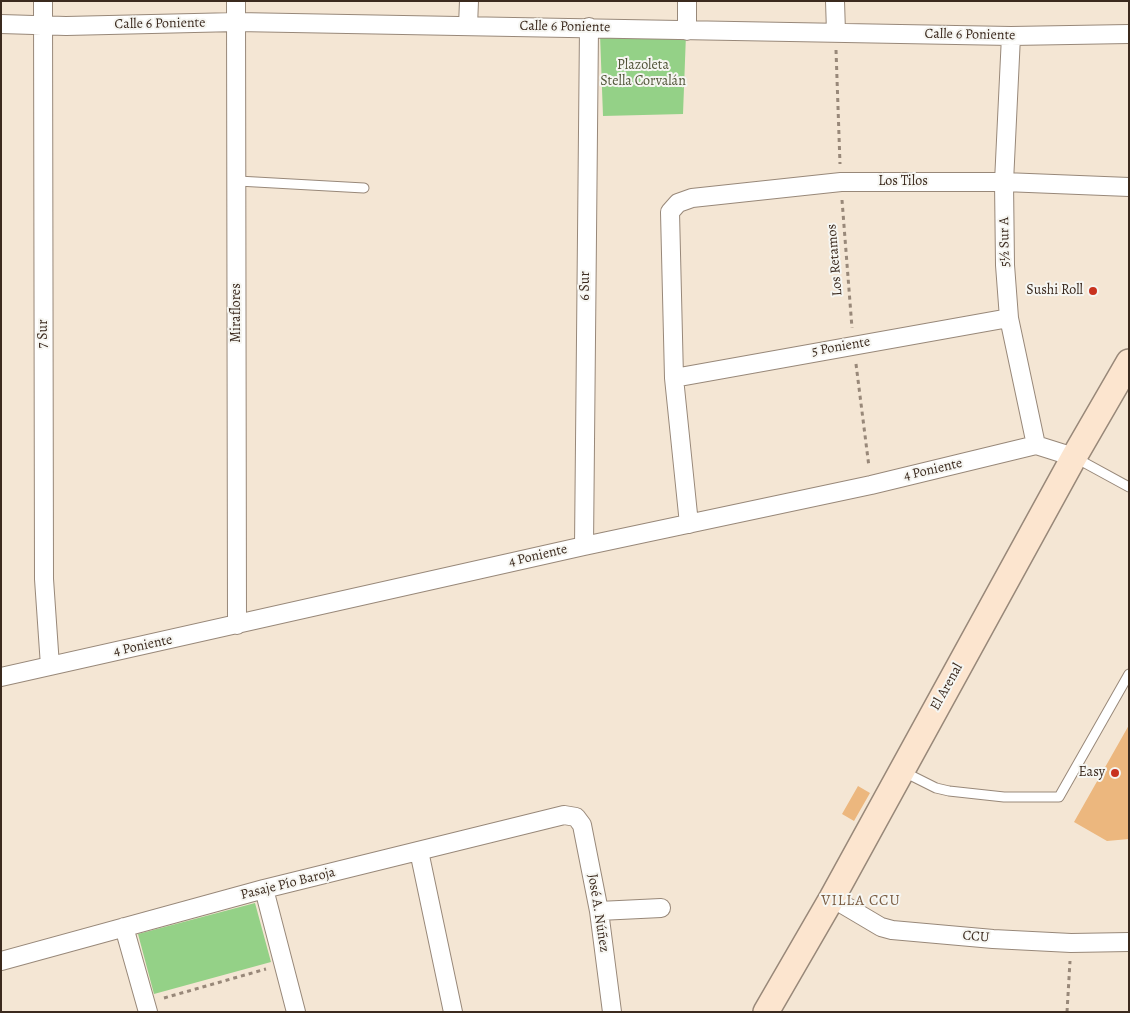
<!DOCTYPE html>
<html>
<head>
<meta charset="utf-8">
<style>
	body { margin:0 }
	#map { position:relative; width:1130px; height:1013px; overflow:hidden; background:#f4e6d4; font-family:Alegreya,serif }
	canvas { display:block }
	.frame { position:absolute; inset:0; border:2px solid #3b2a1e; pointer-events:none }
</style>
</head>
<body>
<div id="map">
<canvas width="1130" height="1013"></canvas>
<div class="frame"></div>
</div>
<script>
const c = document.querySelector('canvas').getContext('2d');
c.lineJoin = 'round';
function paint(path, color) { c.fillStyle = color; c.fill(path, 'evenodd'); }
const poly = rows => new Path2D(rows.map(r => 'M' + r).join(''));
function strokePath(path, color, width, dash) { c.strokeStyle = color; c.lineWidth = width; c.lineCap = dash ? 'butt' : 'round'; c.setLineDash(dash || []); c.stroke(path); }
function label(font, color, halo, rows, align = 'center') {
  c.font = font + ' Alegreya,serif'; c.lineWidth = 4; c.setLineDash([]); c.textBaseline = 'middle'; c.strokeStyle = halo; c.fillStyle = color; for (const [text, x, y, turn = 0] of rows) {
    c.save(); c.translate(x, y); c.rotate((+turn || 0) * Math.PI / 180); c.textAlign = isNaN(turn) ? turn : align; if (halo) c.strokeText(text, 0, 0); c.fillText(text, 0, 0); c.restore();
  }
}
paint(poly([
	[600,34,686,34,683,114,603,116],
	[255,903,271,962,154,994,138,934]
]), '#94d187');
paint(poly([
	[1129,725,1129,839,1107,841,1074,822],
	[858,786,870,793,854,821,842,814]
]), '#ecb77e');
const lane = poly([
	[238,181,364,188],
	[1074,457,1129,487],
	[904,772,936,788,949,791,1004,797,1059,797,1129,674]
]);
const street = poly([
	[43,1,44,579,50,666],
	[236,1,237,625],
	[835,1,836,32],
	[1,24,66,26,237,22,1011,36,1129,34],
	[468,26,469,1],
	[687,31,687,1],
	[1011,36,1004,182,1005,265,1009,318,1036,445],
	[674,378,1009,318],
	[689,524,674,378,670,212,678,203,692,198,841,182,1004,182,1129,187],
	[584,546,589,27],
	[1,677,584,546,871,485,1036,445,1074,457],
	[419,851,453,1012],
	[264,889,296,1012],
	[832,898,881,927,892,930,993,939,1071,943,1129,942],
	[599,911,661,908],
	[124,927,148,1012],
	[1,961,264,889,564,815,576,817,582,825,599,911,612,1012]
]);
const secondary = poly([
	[766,1012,832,898,1074,457,1129,362]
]);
strokePath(lane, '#988879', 11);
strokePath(street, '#988879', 20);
strokePath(secondary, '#988879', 28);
strokePath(poly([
	[836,50,840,164],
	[842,200,852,328],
	[856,364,869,467],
	[164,998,266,969],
	[1067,1012,1070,961]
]), '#988879', 3, [4, 4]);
strokePath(lane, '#fff', 9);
strokePath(street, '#fff', 18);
strokePath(secondary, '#fce5cf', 25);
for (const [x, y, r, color] of [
	[1093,291,5,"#c8321e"],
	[1115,773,5,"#c8321e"]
]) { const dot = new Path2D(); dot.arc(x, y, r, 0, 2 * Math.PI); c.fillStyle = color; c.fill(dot); strokePath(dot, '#f6f6f2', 2); }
label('14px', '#3b2a1e', '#f6f6f2', [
	["Calle 6 Poniente",160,24,-1],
	["Calle 6 Poniente",565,27,1],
	["Calle 6 Poniente",970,35,1],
	["Los Tilos",903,182],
	["5½ Sur A",1005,242,-91],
	["Los Retamos",835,260,-95],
	["6 Sur",586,286,-90],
	["Miraflores",237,313,-90],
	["7 Sur",44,334,-90],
	["5 Poniente",841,347,-10],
	["4 Poniente",933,470,-13],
	["4 Poniente",538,556,-13],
	["4 Poniente",143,646,-12],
	["El Arenal",947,687,-61],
	["Pasaje Pío Baroja",288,884,-14],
	["José A. Núñez",598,913,81],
	["CCU",976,937,5]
]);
label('14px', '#515438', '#f6f6f2', [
	["Plazoleta",643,66],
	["Stella Corvalán",643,82]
]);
label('14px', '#3b2a1e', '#f6f6f2', [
	["Sushi Roll",1083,291],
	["Easy",1105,773]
], 'right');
c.letterSpacing = '1px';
label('15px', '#795b40', '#f6f6f2', [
	["VILLA CCU",861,901]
]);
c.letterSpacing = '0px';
</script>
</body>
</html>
